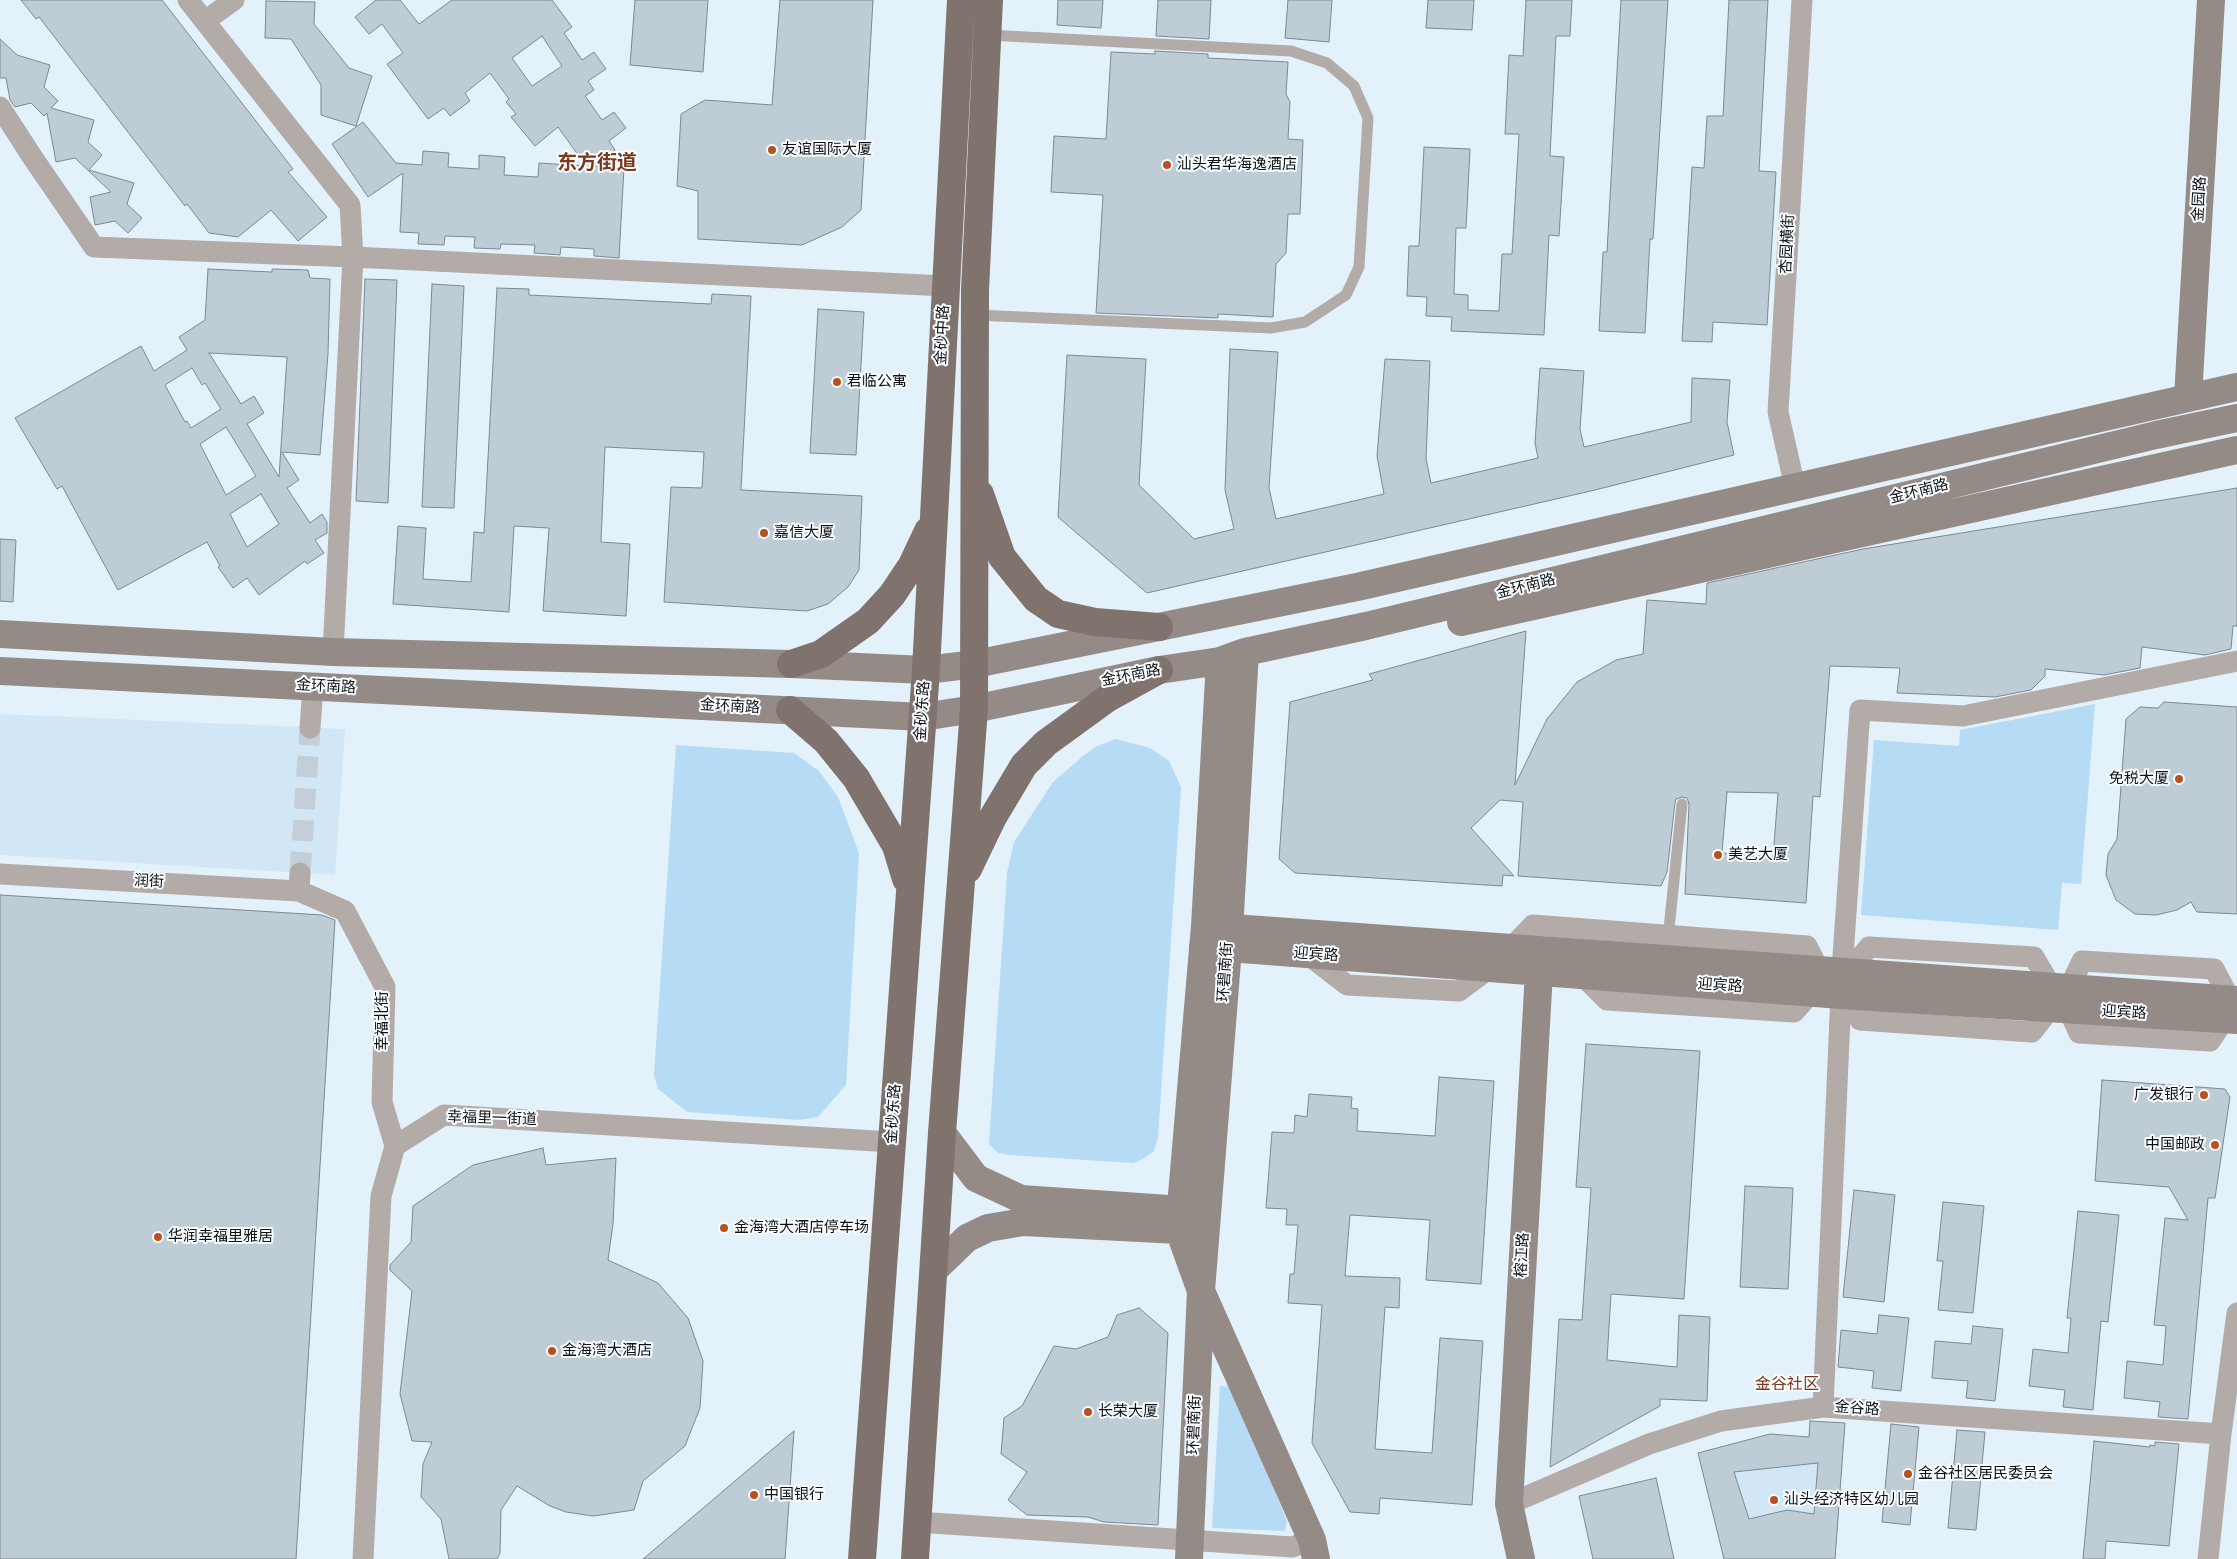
<!DOCTYPE html>
<html>
<head>
<meta charset="utf-8">
<style>
	body { margin:0 }
	canvas { display:block; background:#e3f1fb }
</style>
</head>
<body>
<canvas width="2237" height="1559"></canvas>
<script>
const c = document.querySelector('canvas').getContext('2d');
c.lineJoin = 'round';
function paint(path, color) { c.fillStyle = color; c.fill(path, 'evenodd'); }
const poly = rows => new Path2D(rows.map(r => 'M' + r).join(''));
function strokePath(path, color, width, dash) { c.strokeStyle = color; c.lineWidth = width; c.lineCap = dash ? 'butt' : 'round'; c.setLineDash(dash || []); c.stroke(path); }
function label(font, color, halo, rows, align = 'center') {
  c.font = font + ' Roboto,"Noto Sans SC",sans-serif'; c.lineWidth = 4; c.setLineDash([]); c.textBaseline = 'middle'; c.strokeStyle = halo; c.fillStyle = color; for (const [text, x, y, turn = 0] of rows) {
    c.save(); c.translate(x, y); c.rotate((+turn || 0) * Math.PI / 180); c.textAlign = isNaN(turn) ? turn : align; if (halo) c.strokeText(text, 0, 0); c.fillText(text, 0, 0); c.restore();
  }
}
paint(poly([
	[0,714,345,729,335,875,0,855],
	[1810,1421,1845,1423,1835,1559,1724,1559,1698,1453,1770,1434,1808,1437]
]), '#d2e7f6');
paint(poly([
	[2095,704,2081,884,2062,883,2058,930,1861,915,1874,740,1959,746,1960,730],
	[1116,739,1150,748,1169,761,1181,787,1158,1138,1154,1151,1143,1159,1133,1163,1009,1155,998,1153,989,1144,1007,873,1014,842,1053,782,1083,756,1097,746],
	[676,745,794,753,819,771,838,797,859,853,846,1085,818,1117,799,1120,687,1112,658,1089,654,1075],
	[1220,1386,1232,1387,1287,1521,1285,1531,1212,1528]
]), '#b6dbf4');
const building = poly([
	[21,0,162,0,293,169,288,172,327,217,298,241,271,210,238,237,209,233,187,204,185,206,39,17,36,19,21,0],
	[376,0,400,0,419,24,452,0,552,0,572,27,564,33,582,60,594,52,606,69,588,81,594,90,585,96,602,120,614,112,626,128,609,141,615,150,592,166,624,168,619,258,594,256,594,249,561,247,560,255,534,253,535,245,501,244,500,249,474,248,475,237,445,236,444,245,418,244,419,233,400,232,403,173,368,197,332,144,363,122,396,163,422,165,423,151,449,153,448,167,479,169,479,155,505,157,504,175,538,177,539,163,586,166,558,127,535,146,511,117,516,114,506,102,509,99,490,73,465,93,470,101,450,116,444,108,428,119,387,64,403,53,382,24,369,34,355,17,376,0],
	[542,36,562,66,532,86,512,58,542,36],
	[635,0,708,0,703,72,630,65,635,0],
	[780,0,873,0,861,210,842,227,802,245,698,239,698,191,677,186,681,114,705,100,772,105,780,0],
	[1058,0,1103,0,1101,28,1057,25,1058,0],
	[1158,0,1211,0,1209,39,1156,36,1158,0],
	[1288,0,1332,0,1329,42,1285,38,1288,0],
	[1428,0,1474,0,1472,30,1426,28,1428,0],
	[1526,0,1572,0,1570,36,1556,36,1550,156,1564,157,1559,236,1549,235,1544,335,1451,331,1452,317,1426,316,1427,297,1407,296,1409,246,1419,246,1424,147,1470,149,1466,228,1456,228,1454,294,1468,295,1468,310,1499,311,1502,254,1512,254,1519,134,1505,134,1509,55,1523,56,1526,0],
	[1621,0,1668,0,1653,239,1650,239,1645,333,1599,331,1603,252,1607,252,1621,0],
	[1729,0,1768,0,1759,171,1776,172,1767,325,1713,322,1712,342,1682,341,1692,167,1704,168,1707,116,1723,116,1729,0],
	[266,1,315,2,314,24,349,68,372,76,356,126,321,115,321,85,291,39,265,38,266,1],
	[0,39,17,55,50,65,44,87,58,101,51,108,94,120,88,142,102,155,89,170,134,183,127,204,142,218,128,233,115,221,95,225,90,197,111,192,75,158,56,162,47,113,44,116,31,103,15,107,10,100,6,78,0,78,0,39],
	[1155,51,1208,54,1208,58,1288,62,1286,94,1290,102,1288,139,1303,140,1300,214,1288,214,1286,253,1276,264,1273,317,1218,314,1218,318,1096,313,1103,195,1051,192,1054,136,1106,139,1111,52,1155,54,1155,51],
	[208,269,272,272,272,269,308,270,310,278,330,279,328,354,320,455,282,452,299,480,287,488,310,523,322,514,327,522,327,533,315,540,324,553,307,564,305,561,259,595,247,578,233,588,218,567,220,566,207,542,118,590,62,486,57,489,15,418,141,346,154,371,187,350,179,337,205,320,208,269],
	[209,353,287,357,279,477,247,424,264,413,254,396,241,404,209,353],
	[192,368,202,385,205,383,221,409,191,428,187,421,185,422,165,385,192,368],
	[226,427,256,476,226,495,200,444,226,427],
	[261,494,279,524,247,547,230,514,261,494],
	[365,279,397,280,388,503,356,501,365,279],
	[432,284,464,286,454,508,422,507,432,284],
	[497,288,529,289,529,295,711,304,712,294,751,296,741,490,862,496,859,570,848,587,828,604,807,611,664,602,671,487,702,488,704,452,605,447,601,542,630,544,626,616,543,611,549,528,514,526,509,612,393,604,398,526,426,528,423,579,471,582,474,532,484,533,497,288],
	[818,309,864,312,856,455,810,453,818,309],
	[1230,349,1278,352,1269,488,1276,519,1384,494,1377,456,1385,359,1430,361,1426,459,1431,483,1538,458,1535,443,1540,368,1584,371,1580,429,1584,447,1691,422,1692,378,1730,380,1727,422,1734,455,1595,490,1147,593,1058,517,1067,355,1146,359,1139,485,1194,539,1234,529,1225,490,1230,349],
	[2237,488,2237,626,2233,626,2231,649,2205,655,2142,647,2140,668,2104,675,2045,669,2045,676,2031,690,1995,697,1897,693,1900,668,1830,666,1820,797,1813,796,1806,903,1685,894,1689,804,1687,798,1682,797,1676,799,1675,803,1667,872,1661,886,1518,876,1523,802,1500,800,1471,828,1514,876,1503,875,1502,886,1295,873,1279,859,1290,702,1373,680,1369,674,1526,631,1515,785,1547,719,1577,682,1616,660,1643,654,1647,600,1706,604,1707,583,1863,549,2237,488],
	[1727,792,1778,793,1773,857,1722,853,1727,792],
	[0,539,16,540,13,602,0,601,0,539],
	[2164,702,2237,707,2237,914,2197,912,2191,902,2177,910,2156,915,2135,914,2116,900,2106,875,2108,854,2117,839,2126,719,2140,707,2158,708,2164,702],
	[0,895,322,915,335,920,296,1559,0,1559,0,895],
	[1586,1044,1700,1051,1684,1299,1611,1294,1607,1360,1677,1367,1679,1315,1710,1317,1707,1401,1660,1399,1660,1406,1550,1467,1559,1319,1582,1320,1591,1188,1576,1187,1586,1044],
	[1439,1077,1494,1081,1481,1284,1426,1280,1430,1220,1350,1215,1345,1276,1400,1278,1399,1308,1385,1307,1375,1449,1432,1453,1440,1338,1483,1341,1472,1505,1380,1498,1379,1514,1350,1512,1312,1443,1322,1305,1288,1303,1290,1274,1294,1274,1298,1225,1286,1225,1287,1209,1266,1208,1272,1132,1294,1133,1295,1115,1307,1117,1309,1094,1352,1097,1351,1108,1358,1109,1357,1131,1435,1136,1439,1077],
	[2102,1080,2225,1089,2230,1097,2215,1198,2208,1198,2188,1419,2158,1417,2160,1402,2124,1398,2127,1361,2163,1365,2166,1326,2154,1325,2165,1218,2188,1220,2169,1187,2095,1181,2102,1080],
	[543,1148,546,1165,616,1158,613,1224,608,1260,658,1283,688,1318,703,1361,700,1408,685,1446,643,1481,634,1510,593,1516,566,1512,550,1506,517,1486,501,1510,500,1553,497,1559,449,1559,441,1519,421,1497,423,1464,432,1442,412,1441,400,1394,412,1291,390,1270,390,1265,411,1242,413,1206,473,1165,543,1148],
	[1745,1186,1793,1188,1788,1289,1740,1287,1745,1186],
	[1854,1190,1895,1195,1884,1302,1843,1297,1854,1190],
	[1943,1202,1984,1206,1973,1313,1938,1310,1943,1261,1937,1261,1943,1202],
	[2078,1211,2119,1215,2108,1322,2101,1321,2093,1410,2063,1407,2065,1390,2029,1386,2033,1349,2068,1353,2071,1318,2067,1318,2078,1211],
	[1139,1308,1168,1333,1158,1525,1104,1522,1088,1517,1027,1515,1008,1500,1027,1472,1001,1454,1004,1418,1022,1406,1054,1346,1076,1349,1108,1337,1117,1315,1139,1308],
	[1879,1315,1909,1318,1901,1391,1872,1388,1874,1371,1838,1367,1841,1330,1877,1334,1879,1315],
	[1973,1326,2003,1329,1995,1401,1966,1398,1968,1381,1932,1378,1935,1341,1971,1344,1973,1326],
	[1810,1421,1845,1423,1835,1559,1724,1559,1698,1453,1770,1434,1809,1437,1810,1421],
	[1818,1463,1814,1514,1787,1510,1749,1519,1734,1472,1818,1463],
	[1891,1424,1919,1427,1910,1525,1882,1522,1891,1424],
	[1957,1430,1985,1432,1976,1530,1948,1528,1957,1430],
	[794,1431,785,1559,643,1559,794,1431],
	[2094,1441,2150,1447,2150,1445,2155,1446,2155,1442,2179,1444,2169,1546,2106,1541,2105,1559,2083,1559,2094,1441],
	[1656,1478,1674,1559,1593,1559,1579,1496,1656,1478]
]);
paint(building, '#beccd6');
strokePath(building, '#7c8992', 1);
strokePath(poly([
	[300,873,310,728]
]), '#c3cfd8', 21, [21, 11]);
strokePath(poly([
	[975,315,1271,328,1305,322,1346,295,1359,267,1368,118,1354,86,1327,63,1291,51,988,35],
	[1668,938,1682,804]
]), '#b2aba8', 11);
strokePath(poly([
	[188,0,350,205,353,257,333,652],
	[205,21,234,0],
	[0,107,33,158,94,247,353,257,945,286],
	[1795,487,1778,412,1802,0],
	[310,728,313,687],
	[300,873,299,891,345,911,385,987,382,1102,395,1146],
	[0,874,299,891],
	[1511,948,1533,925,1807,946,1819,970],
	[1307,954,1347,985,1459,991,1490,968],
	[1848,972,1869,947,2034,957,2051,986],
	[1583,976,1607,1000,1794,1012,1812,992],
	[2069,988,2082,961,2214,969,2230,999],
	[1847,995,1860,1020,2032,1032,2051,1008],
	[2068,1009,2079,1033,2210,1041,2225,1019],
	[1823,1407,1842,971,1860,710,1963,716,2237,661],
	[1509,1504,1649,1444,1721,1421,1823,1407,2221,1434],
	[917,1522,1292,1547,1312,1540],
	[363,1559,381,1196,395,1146,444,1115,892,1142],
	[2208,1559,2221,1434,2237,1313]
]), '#b2aba8', 21);
strokePath(poly([
	[2188,397,2211,0],
	[1461,622,2237,450],
	[0,634,333,652,791,664,926,670,975,664,1357,587,2237,387],
	[1220,661,1205,926,1179,1230,1201,1291,1312,1540,1316,1559],
	[0,671,923,717,974,709,1159,670,1220,661,1245,652,1366,626,2156,435,2237,418],
	[1205,926,2237,1000],
	[1203,946,1841,995,2237,1020],
	[942,1133,976,1178,1021,1199,1198,1211],
	[935,1269,967,1238,988,1228,1023,1222,1198,1231],
	[1189,1559,1201,1291,1228,948,1245,652],
	[1521,1559,1509,1504,1540,954]
]), '#958b86', 28);
strokePath(poly([
	[980,494,1002,557,1036,599,1058,614,1095,622,1159,627],
	[791,664,821,654,868,621,892,595,912,565,928,531],
	[790,710,826,741,856,778,896,846,906,879],
	[968,869,993,817,1024,765,1046,743,1108,698,1159,670],
	[862,1559,926,670,961,0],
	[915,1559,942,1133,974,709,975,290,989,0]
]), '#80736e', 28);
for (const [x, y, r, color] of [
	[772,150,5,"#b6521f"],
	[1167,165,5,"#b6521f"],
	[837,382,5,"#b6521f"],
	[764,533,5,"#b6521f"],
	[2179,779,5,"#b6521f"],
	[1718,855,5,"#b6521f"],
	[2204,1095,5,"#b6521f"],
	[2215,1145,5,"#b6521f"],
	[724,1228,5,"#b6521f"],
	[158,1237,5,"#b6521f"],
	[552,1351,5,"#b6521f"],
	[1088,1412,5,"#b6521f"],
	[1908,1474,5,"#b6521f"],
	[754,1495,5,"#b6521f"],
	[1774,1500,5,"#b6521f"]
]) { const dot = new Path2D(); dot.arc(x, y, r, 0, 2 * Math.PI); c.fillStyle = color; c.fill(dot); strokePath(dot, '#fafdff', 2); }
label('15px', '#0d1115', '#fafdff', [
	["友谊国际大厦",782,150],
	["汕头君华海逸酒店",1177,165],
	["君临公寓",847,382],
	["嘉信大厦",774,533],
	["免税大厦",2169,779,"right"],
	["美艺大厦",1728,855],
	["广发银行",2194,1095,"right"],
	["中国邮政",2205,1145,"right"],
	["金海湾大酒店停车场",734,1228],
	["华润幸福里雅居",168,1237],
	["金海湾大酒店",562,1351],
	["长荣大厦",1098,1412],
	["金谷社区居民委员会",1918,1474],
	["中国银行",764,1495],
	["汕头经济特区幼儿园",1784,1500]
], 'left');
label('15px', '#0d1115', '#fafdff', [
	["金园路",2200,199,-87],
	["杏园横街",1788,244,-87],
	["金砂中路",943,335,-87],
	["金环南路",1919,492,-14],
	["金环南路",1526,587,-14],
	["金环南路",1131,676,-11],
	["金环南路",326,687,3],
	["金环南路",730,707,3],
	["金砂东路",923,711,-86],
	["润街",149,882,3],
	["迎宾路",1316,955,4],
	["环碧南街",1226,972,-86],
	["迎宾路",1720,986,4],
	["迎宾路",2124,1013,3],
	["幸福北街",383,1021,-90],
	["金砂东路",894,1114,-86],
	["幸福里一街道",492,1119,2],
	["榕江路",1523,1255,-87],
	["金谷路",1857,1409,4],
	["环碧南街",1195,1425,-88]
]);
label('16px', '#79391a', '#fafdff', [
	["金谷社区",1787,1385]
]);
label('bold 20px', '#79391a', '#fafdff', [
	["东方街道",597,164]
]);
</script>
</body>
</html>
